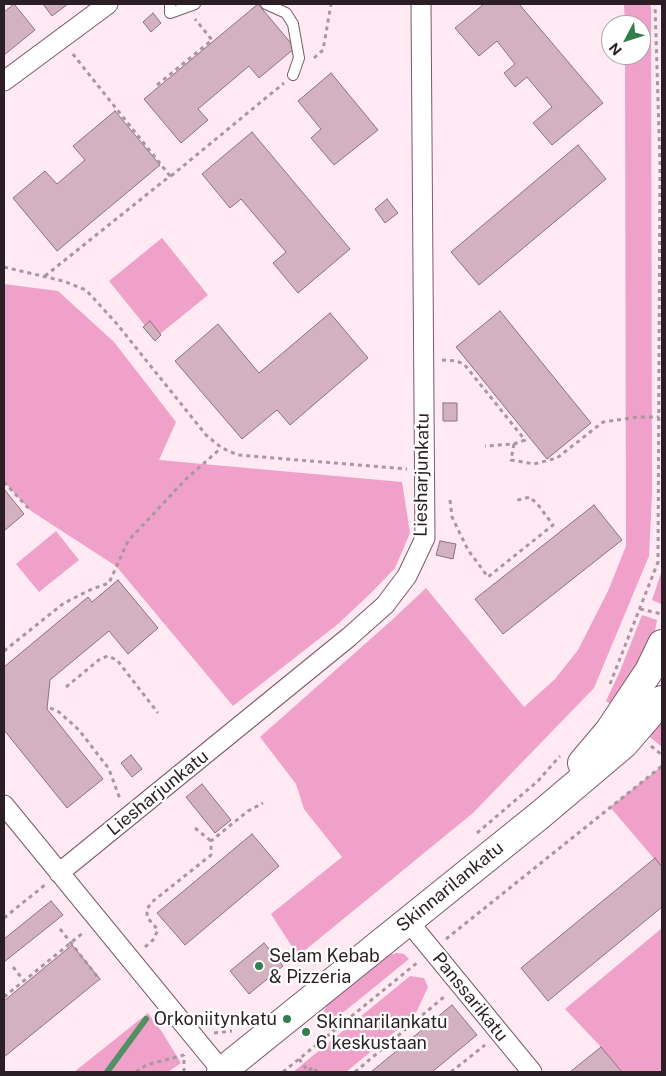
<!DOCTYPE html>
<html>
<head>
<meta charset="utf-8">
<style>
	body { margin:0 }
	#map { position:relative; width:666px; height:1076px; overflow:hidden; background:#ffe9f3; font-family:"Public Sans",sans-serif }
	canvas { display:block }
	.frame { position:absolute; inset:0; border:5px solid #2b1e25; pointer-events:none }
	.north { position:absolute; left:601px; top:15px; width:50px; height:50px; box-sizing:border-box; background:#fff; border:1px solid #aaa5a8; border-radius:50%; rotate:230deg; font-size:14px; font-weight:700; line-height:20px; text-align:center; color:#2b1e25 }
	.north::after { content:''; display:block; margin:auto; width:18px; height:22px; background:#327f4d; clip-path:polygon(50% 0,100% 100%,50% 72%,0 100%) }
</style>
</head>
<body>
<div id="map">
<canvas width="666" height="1076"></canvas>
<div class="frame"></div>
<div class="north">N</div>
</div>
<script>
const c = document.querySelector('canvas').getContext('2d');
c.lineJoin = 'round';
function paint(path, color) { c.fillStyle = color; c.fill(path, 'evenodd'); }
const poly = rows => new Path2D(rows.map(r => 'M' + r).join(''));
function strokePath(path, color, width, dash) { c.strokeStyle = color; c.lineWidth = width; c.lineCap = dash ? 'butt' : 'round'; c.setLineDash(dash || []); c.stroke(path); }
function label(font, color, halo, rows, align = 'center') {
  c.font = font + ' "Public Sans",sans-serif'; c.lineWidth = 4.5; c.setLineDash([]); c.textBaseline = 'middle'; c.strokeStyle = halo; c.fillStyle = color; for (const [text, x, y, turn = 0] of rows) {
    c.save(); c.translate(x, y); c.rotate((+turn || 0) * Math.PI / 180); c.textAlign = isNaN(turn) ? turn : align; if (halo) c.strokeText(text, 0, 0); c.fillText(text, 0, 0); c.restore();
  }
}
paint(poly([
	[624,4,650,4,651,8,652,494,649,556,594,688,473,813,298,956,271,914,342,857,304,809,296,784,260,737,392,620,426,588,524,707,555,679,578,650,608,591,626,546,625,55,641,55,641,25,625,25],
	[162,238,208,295,155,338,109,281],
	[4,284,58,291,114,342,176,422,159,460,402,482,410,533,395,568,372,592,338,624,233,706,116,566,31,511,4,482],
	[56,531,79,560,39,592,16,564],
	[662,570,662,600,661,604,652,600],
	[642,615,657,620,654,637,615,708,606,701,620,671],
	[662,717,662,747,645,733],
	[662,766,662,868,610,807],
	[662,928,662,1072,622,1072,601,1047,565,1009],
	[397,953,404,954,409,959,324,1028,319,1022,327,1005,334,997,385,956],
	[410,976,424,978,428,987,415,1015,346,1072,293,1072],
	[148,1013,162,1032,181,1063,168,1072,74,1072]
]), '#f0a1c9');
strokePath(poly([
	[107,1072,146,1019]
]), '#538f65', 6);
const building = poly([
	[14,4,35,30,4,55,4,12,14,4],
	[43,4,68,4,52,16,43,4],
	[258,4,295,48,259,78,249,66,198,109,208,120,181,143,144,99,258,4],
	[484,4,519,4,603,103,552,145,533,123,552,107,527,77,515,87,504,73,515,64,497,41,479,56,455,28,484,4],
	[153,13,161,23,151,32,143,22,153,13],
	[331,73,378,130,334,165,311,138,321,129,298,101,331,73],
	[115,111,160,165,57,251,13,198,45,171,57,184,85,160,73,146,115,111],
	[252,132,350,249,298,293,273,263,286,252,241,199,230,208,202,174,252,132],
	[578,145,606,179,479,285,451,252,578,145],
	[387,199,398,213,385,223,375,209,387,199],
	[500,311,591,423,547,459,456,347,500,311],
	[330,313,368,358,290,425,277,410,242,439,175,361,218,324,259,373,330,313],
	[150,321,161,335,155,341,143,327,150,321],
	[443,403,457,403,457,421,443,421,443,403],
	[4,489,24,514,4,531,4,489],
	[594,505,622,540,503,634,475,599,594,505],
	[440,541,456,544,453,559,436,555,440,541],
	[118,580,158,628,128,654,109,631,50,680,47,709,103,779,67,808,4,730,4,667,88,597,92,602,118,580],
	[131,755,142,769,132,777,121,763,131,755],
	[202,784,231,820,215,833,186,797,202,784],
	[252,834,279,866,185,945,157,913,252,834],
	[655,858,662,867,662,907,548,1001,521,968,655,858],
	[51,901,63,915,4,962,4,939,51,901],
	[264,943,283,966,249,994,230,971,264,943],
	[72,945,100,979,4,1057,4,1001,72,945],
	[452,1005,477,1035,432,1072,371,1072,452,1005],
	[601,1047,622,1072,570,1072,601,1047]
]);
paint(building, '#d4b1c1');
strokePath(building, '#8f6f7f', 1);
const lane = poly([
	[170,4,170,13,195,4],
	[266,4,286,13,293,24,299,58,293,75]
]);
const street = poly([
	[4,81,108,4],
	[4,805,222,1071],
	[59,873,349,637,385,605,407,576,425,538,421,4],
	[408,921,532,1072]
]);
const secondary = poly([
	[582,763,609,731,649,671,662,644],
	[221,1072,540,815,624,744,662,700]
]);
strokePath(lane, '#7a5b6a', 12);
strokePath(street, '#7a5b6a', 21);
strokePath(secondary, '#7a5b6a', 30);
strokePath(poly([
	[314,58,323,50,331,4],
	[157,85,212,40,195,19],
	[171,176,284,83],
	[4,267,63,281,86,290,117,324,206,435,222,448,238,455,407,469],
	[45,276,170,176,72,53],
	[442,360,456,361,464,364,525,440,514,444,485,446],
	[514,444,511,460,534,464,557,458,603,422,638,417,659,417],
	[4,482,31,511],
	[450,500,452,517,468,550,488,577,553,525,539,506,530,497,514,501],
	[640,609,662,614],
	[4,651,64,603,92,589,109,583,128,541,184,481,221,448],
	[610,684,658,562,660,164,655,4],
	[66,687,100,659,108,656,117,660,158,713],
	[50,708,59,712,79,730,109,769,120,799],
	[651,746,662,755],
	[195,828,211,841],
	[477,833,538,781,560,756],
	[4,918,46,884],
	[60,929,100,980],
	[446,939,662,766],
	[145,947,153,940,158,930,147,917,147,909,152,902,211,855,211,841,248,811,263,803],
	[13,967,24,981],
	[4,997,84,932],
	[214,1033,232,1031],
	[299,1059,308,1071,313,1067,317,1072],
	[136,1072,146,1065,184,1055],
	[184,1072,184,1055],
	[283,1072,418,962],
	[355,1072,445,996],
	[451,1072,485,1045]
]), '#a9979f', 3, [4, 4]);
strokePath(lane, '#fff', 10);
strokePath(street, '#fff', 19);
strokePath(secondary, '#fff', 28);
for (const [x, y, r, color] of [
	[259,966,5,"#327f4d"],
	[287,1019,5,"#327f4d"],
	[306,1032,5,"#327f4d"]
]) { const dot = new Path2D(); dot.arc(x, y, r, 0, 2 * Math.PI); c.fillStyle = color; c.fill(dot); strokePath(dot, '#fff', 2); }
label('18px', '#2b1e25', '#fff', [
	["Liesharjunkatu",422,475,-89],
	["Liesharjunkatu",158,793,-39],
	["Skinnarilankatu",450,887,-39],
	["Panssarikatu",470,997,51]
]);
label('18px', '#2b1e25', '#fff', [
	["Selam Kebab",269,956],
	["& Pizzeria",269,977],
	["Orkoniitynkatu",277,1019,"right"],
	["Skinnarilankatu",316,1022],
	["6 keskustaan",316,1043]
], 'left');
</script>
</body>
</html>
